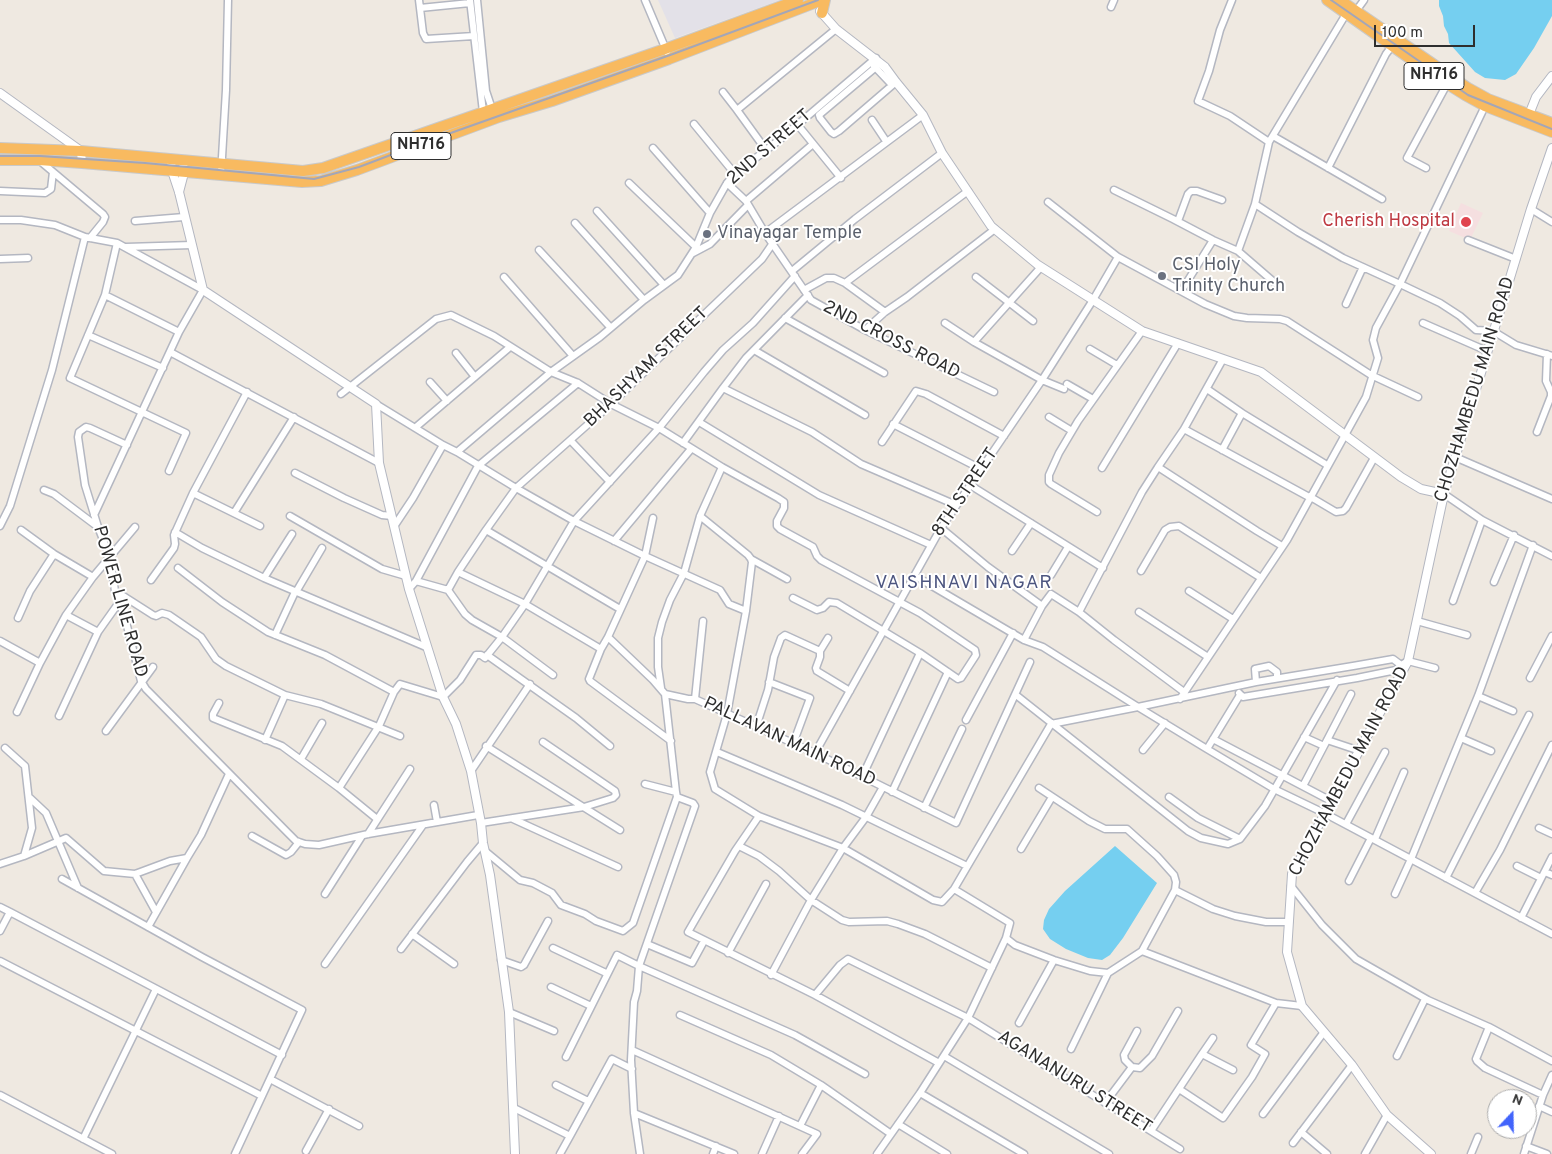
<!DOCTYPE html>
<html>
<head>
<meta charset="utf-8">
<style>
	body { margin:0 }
	#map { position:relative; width:1552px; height:1154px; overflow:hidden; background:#efe9e1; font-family:Overpass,sans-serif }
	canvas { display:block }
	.north { position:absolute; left:1487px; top:1089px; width:50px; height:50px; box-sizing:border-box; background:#fff; border:1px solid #ababab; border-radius:50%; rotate:21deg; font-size:14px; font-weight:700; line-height:20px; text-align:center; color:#2e2e2e }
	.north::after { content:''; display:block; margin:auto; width:18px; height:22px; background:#4264fb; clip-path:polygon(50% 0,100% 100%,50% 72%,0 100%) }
	.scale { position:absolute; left:1374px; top:25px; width:101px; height:22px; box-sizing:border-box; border:2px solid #2e2e2e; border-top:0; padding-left:6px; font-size:15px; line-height:18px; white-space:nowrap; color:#2e2e2e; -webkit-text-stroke:4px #fff; paint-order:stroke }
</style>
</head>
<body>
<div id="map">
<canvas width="1552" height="1154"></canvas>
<div class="north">N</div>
<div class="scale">100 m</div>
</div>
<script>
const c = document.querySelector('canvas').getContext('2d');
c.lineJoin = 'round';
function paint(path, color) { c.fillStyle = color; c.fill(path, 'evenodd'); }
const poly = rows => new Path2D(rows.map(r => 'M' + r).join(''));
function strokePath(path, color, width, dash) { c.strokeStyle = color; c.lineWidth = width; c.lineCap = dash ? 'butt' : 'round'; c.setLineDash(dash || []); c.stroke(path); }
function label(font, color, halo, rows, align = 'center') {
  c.font = font + ' Overpass,sans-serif'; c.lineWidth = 4; c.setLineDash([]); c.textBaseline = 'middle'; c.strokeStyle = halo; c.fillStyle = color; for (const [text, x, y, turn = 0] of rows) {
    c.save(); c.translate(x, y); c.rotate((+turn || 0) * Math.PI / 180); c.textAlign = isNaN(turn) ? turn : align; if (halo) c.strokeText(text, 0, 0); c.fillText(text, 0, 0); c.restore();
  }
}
paint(poly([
	[658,0,780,0,675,38]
]), '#e3e1e8');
paint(poly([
	[1461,203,1483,213,1470,240,1449,231]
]), '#f5dfe0');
paint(poly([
	[1439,0,1552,0,1552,16,1534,48,1516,74,1505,80,1485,78,1475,72,1449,43,1448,34,1444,26,1443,16,1439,6],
	[1115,846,1157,883,1123,938,1110,955,1102,960,1088,958,1066,949,1050,939,1043,929,1044,920,1049,909,1065,891]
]), '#75cff0');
const minor = poly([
	[419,0,423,33,426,39,474,36],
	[470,0,483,112],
	[477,0,486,91,492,109],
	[645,0,667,52],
	[1232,0,1220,30,1209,71,1198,101,1230,116,1269,142],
	[1111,7,1114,0],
	[420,8,470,3],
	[1356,11,1364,0],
	[1346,14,1269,142,1255,204,1298,232,1343,258,1400,284,1485,106],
	[874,66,892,85],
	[876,67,819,115,820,118,831,132,834,134,839,131,896,82],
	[723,92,737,110],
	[872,120,886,141],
	[694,124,735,174],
	[797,124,841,178],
	[1273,136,1382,199],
	[653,148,710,213],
	[766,150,737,110,836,29],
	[40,161,103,214,105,217,103,222,90,238],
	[1328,168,1386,54,1392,46],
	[1426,168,1407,158,1447,84],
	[221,174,226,90,228,0],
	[629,183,696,247],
	[727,183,746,201,765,233,811,300,865,330,994,392],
	[1114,190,1173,219,1213,240,1238,251,1255,204],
	[0,191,45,193,51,189,53,172],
	[746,201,813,144],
	[1048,202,1118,257,1205,304,1234,316,1247,318,1280,319,1287,321,1371,375,1418,397],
	[1531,209,1552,222],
	[597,211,664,285],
	[0,220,21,220,55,225,85,237,117,243,203,290,179,332,94,515],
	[135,221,184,217],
	[1178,221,1188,194,1191,191,1197,191,1222,200],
	[575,223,644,300],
	[765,233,923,115],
	[1468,240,1516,259],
	[117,243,105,295,70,378,186,433,169,471],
	[126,247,192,245],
	[539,250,610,327],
	[1238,251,1275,283],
	[693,253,710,244,748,205],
	[0,259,28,258],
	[1041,267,974,342,1042,380,1064,389],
	[792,271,855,219,942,153],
	[504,277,573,356],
	[976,277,1033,321],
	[845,283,968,191],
	[804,290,826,278,834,278,845,283,885,312],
	[1182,290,1213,240],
	[105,295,179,332],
	[1346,304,1363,267],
	[785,318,884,373],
	[945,323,974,342],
	[1423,323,1487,351],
	[865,330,885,312,907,297,995,229],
	[88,335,163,368],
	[1090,349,1117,365],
	[754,350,865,415],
	[170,352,379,463],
	[456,353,475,377],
	[430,382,447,401],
	[1067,384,1093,399],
	[723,388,746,358,808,295],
	[1207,389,1242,413,1327,465],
	[341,394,436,319,451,315,494,336,551,372,600,337,644,300,678,275,696,247,710,213,727,183,735,174,783,137,876,58],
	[376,404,443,445,457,452,551,372,578,383,611,404,659,428,722,467,778,498,784,502,784,508,777,521,777,526,780,529,813,547,817,556,821,560,920,613,975,650,976,655,961,678,958,679,920,653,837,603,829,602,823,608,817,610,793,598],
	[1049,417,1072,431],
	[699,422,819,495,931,545],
	[893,424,981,469],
	[416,427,510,347],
	[1184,429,1223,359],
	[1537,432,1551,396,1551,392,1546,381,1547,354],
	[571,441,610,482],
	[882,442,916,391,926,394,1004,436],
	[683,443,723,388,812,432,861,464,956,505],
	[127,445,90,428,86,427,79,432,78,437,85,485,98,527,110,557,115,591,125,618,141,681,146,689,288,833,296,841,305,844,319,845,368,834,478,815],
	[1222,450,1242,413],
	[457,452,516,488,574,521,645,556,720,590,729,604,746,611],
	[1455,457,1552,499],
	[1158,467,1257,531,1282,546],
	[1102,468,1178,343],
	[295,473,344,498,382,515,392,516],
	[970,485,1103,568],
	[44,490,54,494,98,527],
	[193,493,260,526],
	[1444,494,1482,520,1552,556],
	[1314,499,1336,512,1343,511,1346,508,1374,458],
	[1097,512,1051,484,1049,482,1049,475,1059,453,1078,421,1142,331],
	[234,513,294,417],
	[290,516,382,569,406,576],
	[700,516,748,555,751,559,752,562,746,611,727,714,710,772,715,789,759,816,843,848,933,900,942,902,954,889,1051,724,1138,707,1207,749,1240,695],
	[653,518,645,556,608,637,601,649,525,604,458,572,486,530,516,488,611,404,762,259,773,243],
	[395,525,413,498,443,445],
	[0,526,10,506,52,370,85,237],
	[941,528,988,567,1042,606],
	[21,530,54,554,93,577],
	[486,530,620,609],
	[175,532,202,548,264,578,426,647],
	[614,541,691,449],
	[1012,551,1031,523],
	[751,559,787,579],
	[178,568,222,602,268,632,325,655,394,692],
	[1141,571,1165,530,1170,527,1179,526,1261,578],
	[1051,575,1068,547],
	[915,576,1024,640,1043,647,1138,707,1256,682,1353,666,1393,659,1401,665],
	[264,578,292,534],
	[151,580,174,548,175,544,174,535,193,493,247,392],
	[416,581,448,590,458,572],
	[1494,582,1514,535],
	[409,589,416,581,478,466,578,383],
	[448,590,465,614,472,620,502,637,553,675],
	[1189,591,1233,619],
	[117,592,153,615,156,616,162,613,169,615,201,637,216,659,226,666,285,695,321,704,400,736],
	[296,592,322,548],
	[1453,601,1482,520],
	[1139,612,1208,657],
	[66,615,98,632],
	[18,618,30,591,54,554],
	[1417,621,1467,635],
	[275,635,295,592],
	[608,637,653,680,665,694,688,699,695,699,815,753,956,823,1030,662],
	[1024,640,1042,606,1051,594,1079,612],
	[0,641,40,663],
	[601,649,589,679,590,681,671,741],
	[820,651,828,638],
	[487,655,576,718,610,746],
	[1530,678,1552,636],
	[769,682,810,698,793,744],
	[1256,682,1255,669,1269,666,1277,672,1277,678],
	[661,688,658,667,658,638,662,622,670,600,684,573,700,516,722,467],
	[1184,692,1114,640,1079,612,1142,492,1158,467,1184,429,1309,497],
	[1239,693,1243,697,1357,678,1396,670,1401,665,1408,661,1435,668],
	[1016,695,1188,831,1201,838,1228,844,1240,839,1265,806,1337,680],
	[1478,696,1513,711],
	[695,699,703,621],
	[1180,699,1287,540,1366,397,1378,358,1373,340,1376,328,1400,284,1440,303,1460,316,1476,330,1493,331,1516,345,1552,356],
	[219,703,213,714,213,718,282,746,339,788,377,819],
	[17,712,40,663,66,615,93,577,135,527],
	[59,716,98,632,120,601],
	[966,720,1013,633],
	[756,727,768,690,774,657,781,638,785,635,820,651,820,657,816,668,817,671,850,691],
	[106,731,153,667],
	[1461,738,1491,751],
	[1213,739,1333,802],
	[265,740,285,695],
	[1327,740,1360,751],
	[486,746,620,830],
	[1324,746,1351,694],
	[1207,749,1274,789,1326,814,1552,934],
	[1143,750,1165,723],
	[717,752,842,805,967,866],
	[815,753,941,528,1042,380,1093,300,1118,257],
	[301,759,322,723],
	[471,771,530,684],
	[862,777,920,653],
	[645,784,676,792],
	[1303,786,1324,746,1304,737],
	[339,788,379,726,394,692,400,684,443,697,460,680,476,655,481,655,485,658,502,637,525,604,574,521,659,428,704,372,723,350,753,323,795,276],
	[1039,788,1089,821,1105,829,1127,829,1157,856,1174,875,1176,882,1175,890],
	[892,792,948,672],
	[1169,797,1198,818,1240,839],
	[30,798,46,813,78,888],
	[434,805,437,822],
	[924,808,962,729],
	[759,816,735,851,688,932,815,995,939,1063],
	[513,819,618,867],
	[481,823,584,807,613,798,616,795,615,791,543,742],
	[1346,824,1385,752],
	[1539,828,1552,834],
	[368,834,410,769],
	[252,836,286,855,291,852,299,842],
	[1375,839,1404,772],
	[739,846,759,856,779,871,811,900,842,920,849,922,887,921,898,924,925,934,992,968],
	[1021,849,1052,797],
	[485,851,520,880,533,883,552,893,561,905,585,914,596,921,623,931,633,923,677,797],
	[24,856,66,838,104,871,135,874,170,861,187,858,201,835,229,774],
	[0,864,24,856,32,828,25,766,5,748],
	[1517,866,1541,878],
	[1545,872,1552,875],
	[135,874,156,912],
	[1446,878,1529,715],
	[62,879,202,957,302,1010,235,1154],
	[1349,881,1371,838],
	[1291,886,1322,925,1356,959,1428,1000,1489,1027,1552,1061],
	[954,889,1010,923,1006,938],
	[1475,893,1500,850,1552,745],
	[325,894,362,836],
	[1395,894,1411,859,1478,696,1533,545],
	[0,907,10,912,0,931],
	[10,912,282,1055],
	[1521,918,1552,857],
	[148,927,187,858],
	[412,934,454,964],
	[647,944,692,963,704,941],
	[553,948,606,973],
	[401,949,467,862,483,843],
	[1142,951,1175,890,1213,909,1235,916,1266,922,1289,922],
	[728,953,766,884],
	[501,960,521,967,524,965,548,921],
	[0,961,262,1096],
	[325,964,423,825],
	[771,975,811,900,843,848,866,817,883,787],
	[551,987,591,1006],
	[815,995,840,965,848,959,968,1018,1180,1149],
	[509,1012,554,1031],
	[680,1015,771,1055,821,1085,891,1134],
	[1019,1023,1054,960],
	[1489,1027,1476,1059,1477,1061,1485,1068,1543,1095],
	[1213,1038,1202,1054,1233,1070],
	[1071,1049,1108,973],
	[632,1050,817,1134,802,1154],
	[944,1056,1109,1154],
	[1397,1056,1425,999],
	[566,1057,617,955,639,966,795,1035,865,1074],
	[1132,1067,1140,1068,1152,1056,1178,1011],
	[270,1079,359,1126],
	[556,1085,588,1101],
	[1179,1089,1223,1118,1252,1077,1265,1054,1251,1045,1276,1003],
	[920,1093,1024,1154],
	[0,1095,112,1154],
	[1105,1103,1132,1067,1125,1060,1124,1055,1137,1031],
	[1539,1106,1552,1112],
	[514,1108,570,1136,612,1059,632,1069],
	[634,1113,734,1154],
	[1263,1114,1324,1032],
	[898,1124,947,1154],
	[800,1126,821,1085],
	[1151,1131,1202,1054],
	[1301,1132,1327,1154],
	[83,1139,156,989],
	[1293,1143,1352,1065],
	[1526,1146,1547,1154],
	[306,1151,329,1109],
	[560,1154,570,1136],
	[640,1154,634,1113,631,1060,634,1002,637,991,639,966,695,806,693,803,677,797,676,792,665,694],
	[713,1154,716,1146],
	[762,1154,779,1116],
	[877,1154,920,1093,968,1018,1006,938,1015,945,1054,960,1090,971,1108,973,1142,951,1276,1003,1302,1006],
	[1365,1154,1387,1115],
	[1471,1154,1478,1137],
	[1524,1154,1543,1095,1552,1075]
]);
const tertiary = poly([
	[820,11,836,29,885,67,896,82,923,115,942,153,991,226,1038,265,1142,331,1261,372,1401,477,1421,489,1444,494],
	[0,93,81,151,82,163],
	[1528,117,1536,97,1552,76],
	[171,160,172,171,179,192,203,290,376,404,379,463,409,589,443,697,456,724,471,771,481,823,483,843,490,875,509,1012,515,1154],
	[179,192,184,173,183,161],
	[1431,1154,1387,1115,1352,1065,1302,1006,1287,952,1292,874,1408,661,1444,494,1531,209,1552,148]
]);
const trunk = poly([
	[1327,0,1436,77,1465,95,1485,106,1552,132],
	[1340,0,1468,88,1488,99,1552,123],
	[822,13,825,0],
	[0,148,81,151,303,171,323,168,665,49,798,0],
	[0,160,39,160,82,163,302,182,321,181,357,170,499,117,552,101,669,59,822,0]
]);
strokePath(minor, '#b4b7c1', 9);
strokePath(tertiary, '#b4b7c1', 10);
strokePath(trunk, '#c9c9c9', 12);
strokePath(minor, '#fff', 6);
strokePath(tertiary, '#fff', 8);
strokePath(trunk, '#f8ba60', 10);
strokePath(poly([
	[1331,0,1468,95,1552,129],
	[0,156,40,156,145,163,314,179,359,167,417,145,673,54,818,0]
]), '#a3a6b8', 2);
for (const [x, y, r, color] of [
	[1466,222,6,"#e0444e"],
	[707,234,5,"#6b7280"],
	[1162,276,5,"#6b7280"]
]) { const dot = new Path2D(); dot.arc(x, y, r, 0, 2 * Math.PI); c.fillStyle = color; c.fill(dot); strokePath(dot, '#fff', 2); }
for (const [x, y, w] of [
	[1434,76,60],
	[421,146,60]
]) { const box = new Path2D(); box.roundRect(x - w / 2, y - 13.5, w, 27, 4); c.fillStyle = '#fff'; c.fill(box); strokePath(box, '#2e2e2e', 1); }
label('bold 16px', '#2e2e2e', null, [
	["NH716",1434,76],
	["NH716",421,146]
]);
label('18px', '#2e2e2e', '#fff', [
	["2ND STREET",770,148,-41],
	["2ND CROSS ROAD",891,341,27],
	["BHASHYAM STREET",647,368,-44],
	["CHOZHAMBEDU MAIN ROAD",1476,390,-73],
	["8TH STREET",966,493,-56],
	["POWER LINE ROAD",119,602,74],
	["PALLAVAN MAIN ROAD",789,743,25],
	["CHOZHAMBEDU MAIN ROAD",1350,772,-62],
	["AGANANURU STREET",1074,1083,32]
]);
label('18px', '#be3a42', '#fff', [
	["Cherish Hospital",1455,222]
], 'right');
label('18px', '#5b616d', '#fff', [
	["Vinayagar Temple",717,234],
	["CSI Holy",1172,266],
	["Trinity Church",1172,287]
], 'left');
c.letterSpacing = '1px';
label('19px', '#4d5680', '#fff', [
	["VAISHNAVI NAGAR",964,584]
]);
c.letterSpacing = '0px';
</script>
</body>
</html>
